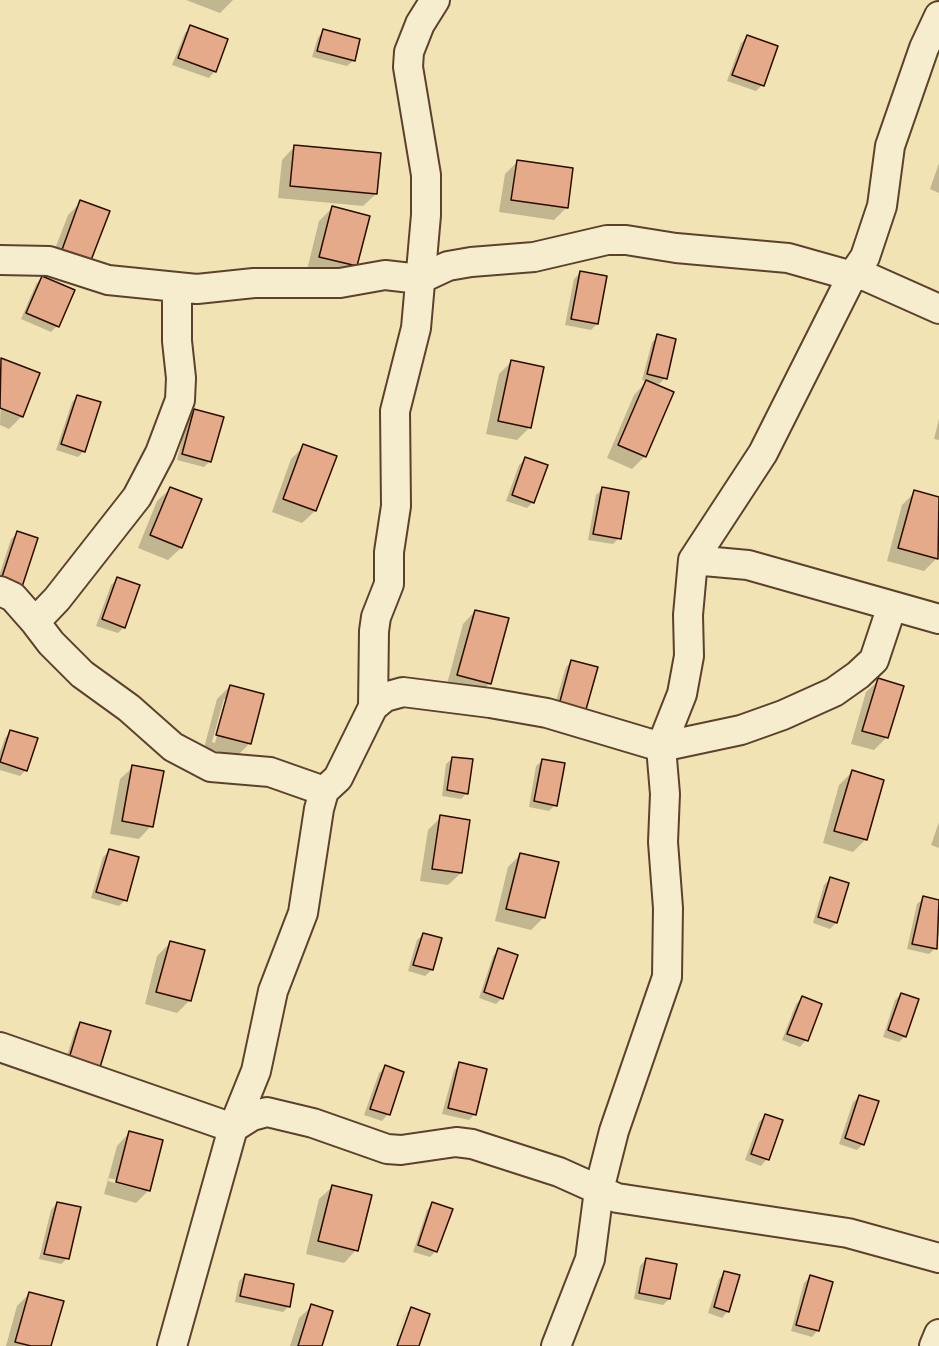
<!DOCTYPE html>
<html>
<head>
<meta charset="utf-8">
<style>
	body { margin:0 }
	canvas { display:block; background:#f1e3b3 }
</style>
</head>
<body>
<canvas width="939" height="1346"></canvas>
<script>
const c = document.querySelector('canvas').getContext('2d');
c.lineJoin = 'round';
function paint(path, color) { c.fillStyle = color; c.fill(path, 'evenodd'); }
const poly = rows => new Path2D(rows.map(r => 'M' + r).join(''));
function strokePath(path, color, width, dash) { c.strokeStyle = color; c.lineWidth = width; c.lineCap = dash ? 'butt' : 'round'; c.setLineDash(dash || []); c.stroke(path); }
paint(poly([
	[186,0,233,0,220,13],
	[191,27,215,71,209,78,172,65,185,33],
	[324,31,354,60,347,66,312,57,318,37],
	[747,37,762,85,756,91,727,81,741,43],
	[294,147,376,194,363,206,278,198,282,160],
	[518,161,567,207,554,220,499,212,505,174],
	[939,163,939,193,930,189],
	[81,202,108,212,47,270,68,215],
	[332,208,356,266,343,278,307,270,319,221],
	[580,273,597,324,591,330,565,325,574,279],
	[42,278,57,326,51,332,21,319,36,284],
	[658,336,665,378,659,384,651,382,645,456,632,469,607,458,634,395,647,381,642,380,652,342],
	[2,360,22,416,9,429,0,425],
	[512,361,529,428,517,440,486,434,499,374],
	[78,396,84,451,78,457,56,450,72,402],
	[195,411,210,461,204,467,177,460,188,417],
	[939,419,939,440,934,439],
	[304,446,335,457,315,511,302,523,272,512,291,459],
	[525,459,533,502,527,508,506,501,519,465],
	[170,489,200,500,181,548,168,560,138,548,157,501],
	[602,489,619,538,613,544,588,540,596,495],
	[915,492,939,498,939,549,937,558,924,571,887,561,902,505],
	[18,533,0,590,0,573,11,539],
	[117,579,124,627,118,633,96,626,111,585],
	[475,611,490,683,477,696,446,688,463,624],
	[572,661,597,668,553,711,566,667],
	[879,680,887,737,874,750,851,744,866,692],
	[230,686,262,695,249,744,237,756,204,748,217,699],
	[224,699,227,699,215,743,212,742],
	[11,731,26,770,20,776,0,770,0,752,5,738],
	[453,758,467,793,461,799,442,796,446,764],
	[543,760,555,805,549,811,529,807,536,766],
	[133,767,151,826,139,839,110,834,120,779],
	[852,772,866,839,853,852,823,843,839,785],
	[441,817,461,873,448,885,420,881,428,830],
	[939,822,939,848,931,845],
	[109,851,125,900,119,906,91,898,103,857],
	[521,854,544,917,531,930,495,921,508,867],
	[831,878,836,923,830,929,813,923,824,885],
	[924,898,939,902,939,933,936,948,929,954,907,949,917,904],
	[424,934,432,970,425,976,408,971,417,940],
	[170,943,190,1000,177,1013,145,1004,157,956],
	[499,950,502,998,496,1004,479,998,493,956],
	[901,994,905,1036,899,1042,883,1037,895,1000],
	[802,998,806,1040,800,1047,782,1040,796,1004],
	[81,1023,109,1032,62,1071,75,1030],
	[460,1064,475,1114,469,1120,442,1114,454,1070],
	[385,1067,388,1114,382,1121,364,1115,379,1073],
	[860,1096,863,1144,857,1150,839,1144,853,1102],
	[765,1116,767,1159,761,1166,745,1160,759,1122],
	[129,1133,149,1190,136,1203,104,1194,117,1146],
	[109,1178,142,1187,142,1190,108,1181],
	[332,1187,356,1250,344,1263,306,1254,319,1199],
	[57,1203,68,1258,61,1264,39,1259,51,1210],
	[433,1204,436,1251,430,1257,413,1252,427,1210],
	[646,1259,669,1299,663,1305,634,1299,640,1266],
	[725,1273,728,1311,722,1318,708,1313,719,1279],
	[245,1275,289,1306,283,1312,235,1302,239,1281],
	[810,1277,818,1330,812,1337,791,1331,804,1283],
	[30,1293,50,1346,6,1346,17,1306],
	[312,1306,321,1346,290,1346,299,1318],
	[411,1309,417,1346,399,1346,410,1314,406,1314,394,1346,405,1315]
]), '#0003');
const building = poly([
	[190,25,228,39,216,72,178,58,190,25],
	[323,29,360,39,355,61,317,51,323,29],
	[747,35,778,46,764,86,732,75,747,35],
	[294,145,381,153,377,194,290,186,294,145],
	[517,160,573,168,568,208,511,200,517,160],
	[80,200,110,211,88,268,59,258,80,200],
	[332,206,370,216,357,266,319,257,332,206],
	[580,271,607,276,598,324,571,319,580,271],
	[42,276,75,290,59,327,26,313,42,276],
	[657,334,676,339,667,379,647,374,657,334],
	[1,358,40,373,23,417,0,408,1,358],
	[511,360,544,367,531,428,498,421,511,360],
	[646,380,674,392,646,457,618,445,646,380],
	[77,395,101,402,85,452,61,444,77,395],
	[194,409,224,417,211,462,182,454,194,409],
	[303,444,337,456,316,511,283,499,303,444],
	[525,457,548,465,534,503,512,495,525,457],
	[170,487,202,499,182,548,150,535,170,487],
	[602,487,629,492,621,539,593,534,602,487],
	[914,490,939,497,938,559,898,548,914,490],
	[17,531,38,538,21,590,0,583,17,531],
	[117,577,140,585,125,628,102,619,117,577],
	[475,610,509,618,491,684,457,675,475,610],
	[571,660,598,667,585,713,559,705,571,660],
	[878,678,904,686,888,738,862,731,878,678],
	[230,685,264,694,251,744,216,735,230,685],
	[10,730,38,738,27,771,0,762,10,730],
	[452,757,473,759,468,794,447,790,452,757],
	[542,759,565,763,557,806,534,801,542,759],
	[132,765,164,771,153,827,122,821,132,765],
	[852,770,884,780,867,840,834,831,852,770],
	[440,815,470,820,462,873,432,869,440,815],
	[109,849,139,857,127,901,96,892,109,849],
	[520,853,559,862,545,918,506,909,520,853],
	[830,877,849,883,837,923,818,917,830,877],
	[923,896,939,900,937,949,912,944,923,896],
	[423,933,442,938,433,970,413,965,423,933],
	[170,941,205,950,191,1001,156,992,170,941],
	[498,948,518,955,503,999,484,992,498,948],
	[901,993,919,999,906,1037,888,1030,901,993],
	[802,996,822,1004,808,1041,787,1034,802,996],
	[80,1022,111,1031,98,1074,67,1065,80,1022],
	[459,1062,487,1069,476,1115,448,1108,459,1062],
	[385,1065,404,1072,390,1115,370,1109,385,1065],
	[859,1095,879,1101,864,1145,845,1138,859,1095],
	[765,1114,783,1120,769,1160,751,1154,765,1114],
	[129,1131,163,1140,150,1191,116,1182,129,1131],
	[332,1185,372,1195,358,1251,318,1241,332,1185],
	[57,1202,81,1207,69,1259,44,1254,57,1202],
	[432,1202,453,1209,437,1252,418,1245,432,1202],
	[646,1258,677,1264,670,1299,639,1293,646,1258],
	[724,1271,740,1275,729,1312,714,1307,724,1271],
	[245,1274,294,1284,290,1307,240,1296,245,1274],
	[810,1275,833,1282,819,1331,796,1325,810,1275],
	[29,1292,64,1301,51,1346,31,1346,15,1342,29,1292],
	[311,1304,333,1311,322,1346,298,1346,311,1304],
	[411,1307,430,1314,419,1346,397,1346,411,1307]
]);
paint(building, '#e4aa89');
strokePath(building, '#2b0d00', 1.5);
const street = poly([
	[0,260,49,261,108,280,197,289,254,283,340,283,385,275,420,279,448,266,471,262,534,257,607,240,626,240,676,248,788,258,852,276,865,276,939,309],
	[177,287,177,341,181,378,180,400,160,453,137,497,57,599,35,622,51,643,82,674,129,708,173,747,211,767,270,772,324,791],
	[693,560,748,565,939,619],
	[0,591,13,597,35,622],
	[373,707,385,697,403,692,490,703,547,713,661,747,741,730,783,715,834,692,858,675,874,660,892,606],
	[0,1047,233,1128,252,1116,267,1112,313,1123,387,1149,401,1150,456,1142,472,1144,559,1172,617,1198,848,1233,939,1258],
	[172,1346,233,1128,256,1071,273,991,303,913,319,809,324,791,338,778,373,707,374,631,376,617,389,584,389,552,396,506,395,411,416,328,426,215,426,175,408,67,409,52,420,24,435,0],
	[556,1346,590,1259,599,1190,614,1131,667,977,668,908,663,842,665,794,661,747,682,694,689,656,688,615,693,560,763,453,852,276,865,257,882,206,890,146,924,48,939,16],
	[934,1346,939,1334]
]);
strokePath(street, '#5c422d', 32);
strokePath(street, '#f6edce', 28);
</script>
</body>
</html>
